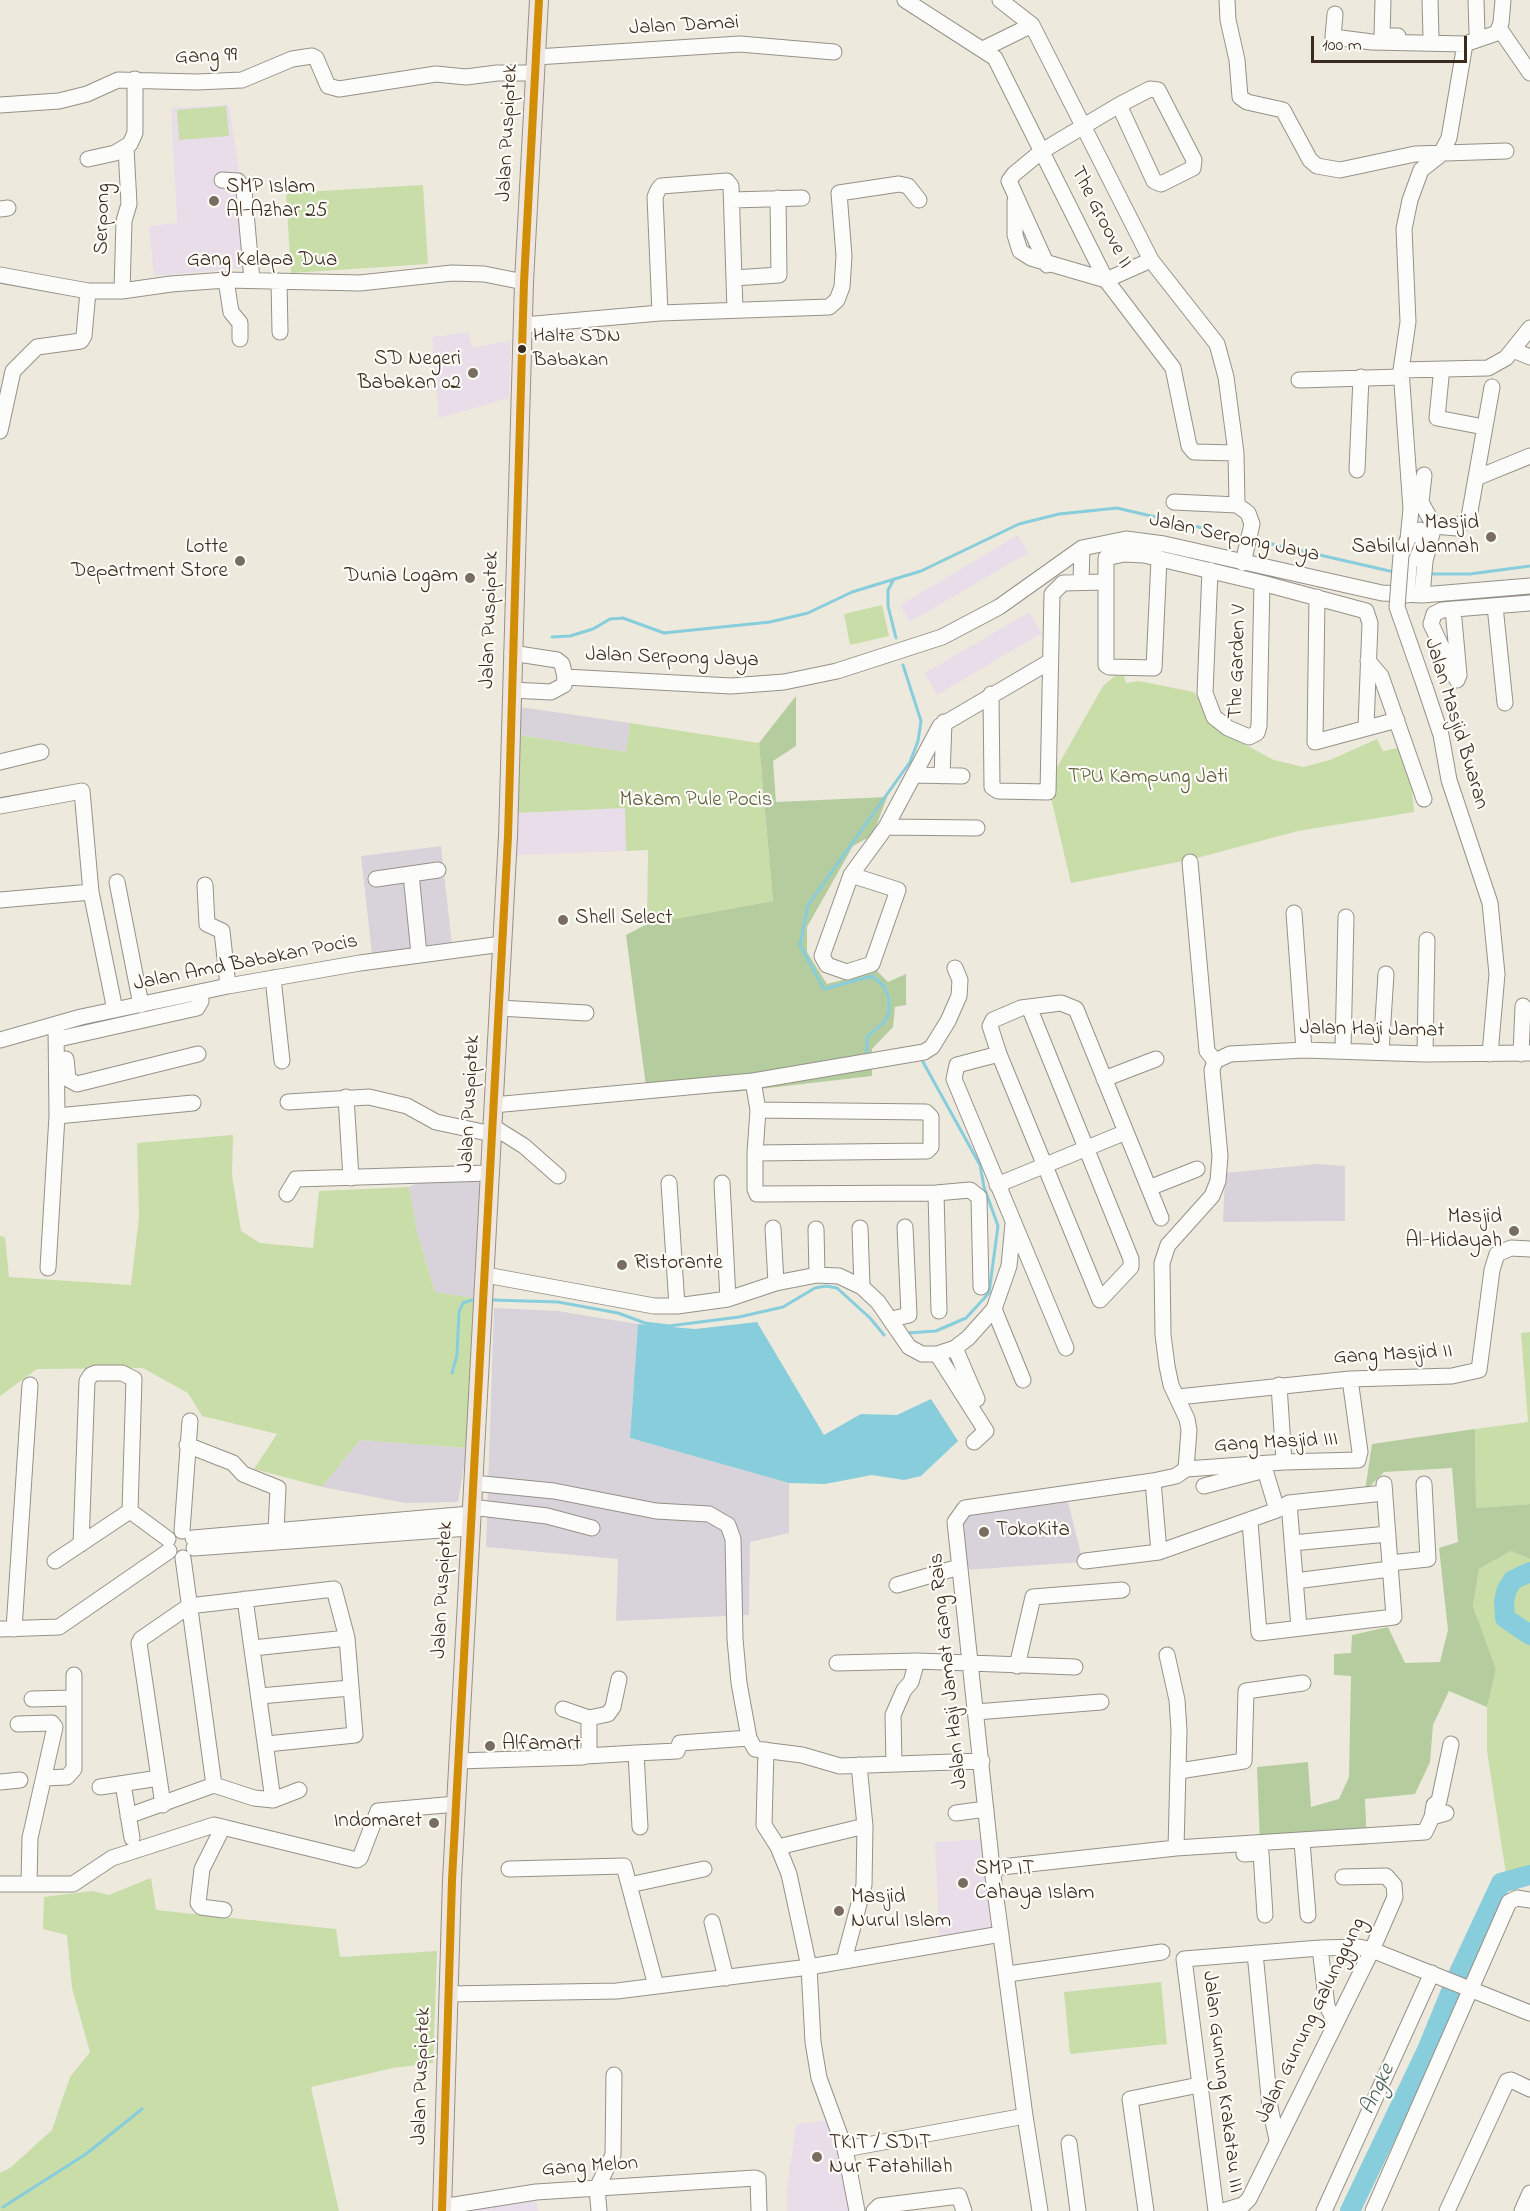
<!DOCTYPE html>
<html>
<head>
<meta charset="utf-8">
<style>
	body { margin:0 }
	#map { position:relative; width:1530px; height:2211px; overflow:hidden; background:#edeadd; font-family:"Indie Flower",sans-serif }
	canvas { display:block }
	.scale { position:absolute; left:1311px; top:36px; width:156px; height:27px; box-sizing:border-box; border:3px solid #3b2a1e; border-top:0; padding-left:8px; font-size:18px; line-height:21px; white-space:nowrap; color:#3b2a1e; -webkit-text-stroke:4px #fdfcf7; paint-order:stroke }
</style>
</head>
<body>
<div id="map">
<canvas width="1530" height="2211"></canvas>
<div class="scale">100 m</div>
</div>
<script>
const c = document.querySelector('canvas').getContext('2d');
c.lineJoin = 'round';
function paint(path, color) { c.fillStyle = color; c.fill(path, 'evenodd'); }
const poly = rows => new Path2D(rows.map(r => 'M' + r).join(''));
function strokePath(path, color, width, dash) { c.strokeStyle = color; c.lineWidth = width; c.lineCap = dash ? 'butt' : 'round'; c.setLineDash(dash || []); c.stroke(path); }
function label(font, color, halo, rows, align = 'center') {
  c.font = font + ' "Indie Flower",sans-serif'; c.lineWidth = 4.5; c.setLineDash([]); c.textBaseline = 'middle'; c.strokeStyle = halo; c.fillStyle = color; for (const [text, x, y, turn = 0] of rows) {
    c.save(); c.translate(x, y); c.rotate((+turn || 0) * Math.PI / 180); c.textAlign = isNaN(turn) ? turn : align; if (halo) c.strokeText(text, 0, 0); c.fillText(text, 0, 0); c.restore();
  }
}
paint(poly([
	[229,105,240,177,252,177,257,267,154,276,149,226,177,223,171,108],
	[469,332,472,348,511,340,509,398,439,418,432,337],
	[1018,535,1028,553,910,622,900,605],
	[1029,612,1042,633,937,695,925,673],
	[626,808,626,851,516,855,516,813],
	[985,1839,994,1923,987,1931,939,1937,935,1842],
	[836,2119,851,2211,787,2211,787,2190,796,2124],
	[536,2201,538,2211,464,2211]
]), '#e8dde9');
paint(poly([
	[520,707,630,723,626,752,519,735],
	[441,846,452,945,372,954,361,856],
	[1317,1164,1345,1166,1345,1221,1223,1222,1225,1173],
	[434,1175,480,1175,474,1298,435,1292,417,1232,409,1187],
	[494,1308,558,1311,638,1324,630,1438,789,1483,789,1533,750,1542,749,1615,616,1621,618,1559,486,1547],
	[360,1440,467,1448,458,1502,405,1503,322,1487],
	[1068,1502,1083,1562,964,1570,956,1529,970,1504]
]), '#d8d3db');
paint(poly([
	[226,106,229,136,179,140,177,110],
	[423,185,428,264,291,273,286,193],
	[882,605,889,636,850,645,844,614],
	[1115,676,1124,676,1126,683,1139,681,1194,692,1221,732,1274,760,1303,767,1330,760,1377,739,1383,751,1402,747,1411,780,1414,812,1298,831,1193,859,1071,883,1051,798,1052,776,1103,686],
	[630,723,759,743,773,901,647,924,648,850,626,851,625,808,516,813,519,735,626,752],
	[233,1135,232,1175,241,1231,260,1243,313,1248,319,1191,409,1187,417,1232,435,1292,474,1298,467,1448,360,1440,322,1487,254,1469,277,1434,202,1416,188,1393,143,1368,37,1369,0,1396,0,1236,5,1237,9,1277,131,1285,139,1217,137,1143],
	[1530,1332,1530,1504,1476,1508,1475,1429,1528,1422,1521,1333],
	[1511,1551,1530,1559,1530,1879,1506,1874,1487,1751,1487,1707,1496,1669,1473,1606,1479,1569],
	[151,1878,156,1910,336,1929,340,1957,437,1951,433,2063,393,2068,311,2087,339,2211,0,2211,0,2173,10,2168,52,2130,70,2077,90,2052,72,1988,67,1935,43,1929,44,1897,92,1891,109,1895],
	[1161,1982,1167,2044,1070,2054,1064,1992]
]), '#c8dda8');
paint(poly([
	[796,696,796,746,773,761,776,802,887,797,873,835,853,846,807,927,807,952,827,984,877,971,888,982,906,974,906,1005,895,1007,893,1027,872,1049,872,1076,734,1092,647,1094,626,935,647,924,773,901,759,743],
	[1475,1429,1476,1508,1530,1504,1530,1559,1511,1551,1479,1569,1473,1606,1496,1669,1487,1707,1449,1691,1433,1725,1430,1762,1415,1794,1365,1799,1367,1845,1260,1846,1257,1767,1308,1762,1311,1807,1339,1799,1349,1777,1351,1676,1334,1675,1334,1654,1351,1653,1352,1635,1388,1627,1405,1663,1440,1662,1448,1630,1439,1548,1458,1542,1452,1468,1384,1472,1365,1491,1372,1444]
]), '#b5cc9f');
paint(poly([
	[757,1322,824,1435,861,1414,897,1415,931,1399,958,1441,921,1476,904,1480,872,1475,825,1484,789,1483,630,1438,638,1324,695,1329]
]), '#88cddc');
strokePath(poly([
	[1254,540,1394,572],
	[1430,574,1470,574,1530,566],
	[893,581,888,590,888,606,896,638],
	[552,637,570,636,593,629,610,619,623,618,664,633,770,622,808,613,852,592,921,571,1019,524,1059,514,1117,508,1245,538],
	[867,1055,867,1037,884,1022,889,1013,889,999,884,986,872,976,824,989,800,945,808,905,910,762,918,741,921,721,903,665],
	[493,1300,558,1302,618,1313,645,1323,669,1326,739,1317,783,1307,815,1288,826,1286,837,1288,870,1318,884,1335],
	[908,1333,936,1331,966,1318,989,1293,998,1226,984,1187,980,1165,923,1062],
	[452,1373,457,1355,459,1312,463,1303,472,1300],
	[3,2207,86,2154,142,2109]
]), '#88cddc', 3);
strokePath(poly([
	[1530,1572,1513,1580,1507,1589,1504,1601,1505,1618,1530,1635],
	[1458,1975,1501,1883,1530,1875],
	[1350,2211,1427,2050,1452,1989]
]), '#88cddc', 20);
const minor = poly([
	[905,0,995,58,1106,280,1173,368,1189,446,1194,452,1236,453],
	[1000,0,1032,25,1151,260,1217,344,1226,377,1236,453,1237,505],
	[1227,0,1228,20,1237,60,1240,97,1247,102,1283,110,1310,160,1317,166,1340,170,1415,154,1506,151],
	[1383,0,1382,36,1398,36],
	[1430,0,1431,37],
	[1476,0,1477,33],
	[1335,14,1333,37,1372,42,1465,44,1497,33,1501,23,1503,0],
	[1499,28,1530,73],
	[983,49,1032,25],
	[536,57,740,44,834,52],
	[0,105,59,101,87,94,118,80,197,82,242,80,292,59,312,56,316,58,328,86,339,89,436,74,466,77,497,73,535,73],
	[88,159,115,153,130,144,135,133,135,79],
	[222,180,238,181,244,190,252,280],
	[732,200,802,198],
	[1015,201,1015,235,1020,251,1031,258,1106,280,1151,260],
	[0,209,8,208],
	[1047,265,1009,181,1014,174,1042,151,1119,105,1150,89,1158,90,1194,160,1193,168,1161,184,1154,181,1119,105],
	[0,275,88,291,122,291,171,284,226,280,360,283,452,273,484,274,524,282],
	[734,278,779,275,778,198],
	[226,280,231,312,240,323,240,339],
	[279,281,280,332],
	[122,291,124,221,129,204,126,148],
	[660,313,655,197,658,190,661,186,727,181,731,186,735,310],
	[524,325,660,313,829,307,837,300,842,287,844,256,839,193,899,184,908,186,919,200],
	[1513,350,1530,357],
	[1401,370,1488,368,1506,358,1530,328],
	[1441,377,1437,418,1484,427],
	[1299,380,1401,377],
	[0,431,13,371,37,347,81,341,84,336,88,291],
	[1357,470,1361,377],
	[1476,478,1530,456],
	[1174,502,1237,505,1248,513,1252,524,1243,563],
	[1434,526,1457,528,1469,517,1492,387],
	[1408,539,1411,509,1401,370,1408,322,1404,229,1410,200,1421,170,1440,155,1449,138,1465,44],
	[1159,559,1154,668,1109,667,1106,665,1106,558,1124,554,1144,555,1262,583,1366,611,1370,623,1366,727],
	[1210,570,1205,693,1214,717,1228,728,1249,737,1257,733,1259,726,1262,583],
	[1081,581,1082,548],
	[1407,595,1409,566,1420,530],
	[1422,595,1425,561,1434,526,1421,502,1424,475],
	[1317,597,1315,742,1397,720],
	[1495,606,1505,703],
	[1453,609,1459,675,1457,680,1431,624,1434,614,1442,610,1530,603],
	[1368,661,1381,676,1424,799],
	[565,677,731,686,784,682,837,671,942,637,999,607,1082,548,1126,539,1164,544,1382,593,1422,595,1530,586],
	[1425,687,1441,735,1449,780,1490,903,1497,974,1490,1054],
	[512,690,551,692,564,685,565,677,562,664,557,660,512,653],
	[991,694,992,787,998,791,1048,792,1052,594,1063,583,1105,582],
	[0,762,41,752],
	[915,775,962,776],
	[942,776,944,722],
	[0,806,82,791,91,892,115,1010],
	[886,827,977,828],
	[1190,862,1207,1051,1215,1061],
	[411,874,419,954],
	[851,875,898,890,872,964,847,972,827,965,822,956,851,875,886,827,940,726,1049,662],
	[376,879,438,870],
	[117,882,141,1005],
	[205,885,207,924,222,931,228,986],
	[0,900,91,892],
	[1294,913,1304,1050],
	[273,978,282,1061],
	[1029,1007,1131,1259,1131,1267,1100,1300,999,1054,990,1026,993,1020,1021,1008,1061,1003,1076,1009,1161,1218],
	[499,1008,586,1013],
	[63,1038,197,1008,201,1001,200,993],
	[0,1040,81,1017,228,986,360,963,502,944],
	[1343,1050,1346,917],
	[1381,1052,1386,974],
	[999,1054,957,1065,954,1079,1066,1348],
	[1425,1054,1427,940],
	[1521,1054,1523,1006],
	[66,1059,68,1079,77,1084,198,1054],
	[1215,1061,1230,1054,1304,1050,1425,1054,1530,1053],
	[1104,1079,1156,1059],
	[753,1081,758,1110,755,1153,755,1189,757,1194,936,1193,939,1311],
	[346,1097,351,1178],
	[288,1102,369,1097,407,1106,436,1122,492,1134],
	[493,1105,753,1081,924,1052,932,1047,948,1021,959,996,960,980,955,968],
	[57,1116,193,1103],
	[492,1126,524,1146,558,1176],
	[755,1153,927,1151,931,1147,931,1117,926,1112,758,1110],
	[669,1183,677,1306],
	[722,1183,728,1299],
	[997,1185,1126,1132],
	[1149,1188,1197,1169],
	[936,1193,970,1190,979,1197,981,1287],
	[287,1194,296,1179,489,1173],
	[773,1228,776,1283],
	[860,1228,862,1287],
	[816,1229,817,1275],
	[48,1268,57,1116,56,1026],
	[486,1275,654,1306,677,1306,728,1299,776,1283,817,1275,839,1276,862,1287,878,1302,909,1347,922,1354,937,1354,955,1348,968,1338,994,1309,1009,1266,1013,1224],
	[994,1309,1023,1380],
	[892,1319,909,1315,905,1227],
	[955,1348,977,1399,969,1403],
	[937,1354,986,1431,974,1442],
	[1279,1385,1284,1462],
	[1178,1397,1350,1379,1452,1376,1479,1370,1492,1270,1497,1254,1511,1248,1530,1249],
	[187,1445,233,1463,243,1474,278,1488,276,1531],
	[1186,1469,1284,1462,1358,1460,1360,1452,1350,1379],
	[1153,1481,1159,1552],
	[473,1483,554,1491,656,1511,709,1514,728,1525,733,1539,735,1639,739,1683,749,1738,755,1749,802,1755,840,1766,982,1761],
	[1289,1503,1299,1628],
	[471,1507,547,1516,592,1528],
	[1282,1507,1289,1503,1384,1493],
	[1250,1522,1259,1633,1394,1617,1384,1484],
	[182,1531,190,1421],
	[193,1538,470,1514],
	[1292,1543,1388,1534],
	[81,1544,87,1381,91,1375,96,1373,122,1373,134,1379,130,1511],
	[194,1548,469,1528],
	[183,1558,214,1785],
	[55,1561,130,1511,168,1539],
	[1085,1561,1159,1552,1277,1510,1265,1470,1204,1486],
	[1390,1563,1428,1559,1424,1484],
	[1295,1581,1390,1569],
	[897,1585,959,1567],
	[245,1599,273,1800],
	[0,1629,59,1627,169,1551],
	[14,1629,30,1385],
	[253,1648,347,1638],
	[1167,1655,1177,1700,1179,1730,1176,1848],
	[837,1663,917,1661,1075,1667],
	[1017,1666,1033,1597,1122,1590],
	[260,1696,350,1688],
	[32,1699,74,1698],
	[563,1709,589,1718,608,1714,613,1707,619,1679],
	[976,1712,1101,1702],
	[18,1724,52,1723,55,1727,30,1838,29,1883],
	[766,1750,764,1825,778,1847,789,1874,809,1967,813,2042,819,2078,845,2149,857,2211],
	[586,1756,636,1753],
	[458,1761,583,1757,589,1750,589,1718],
	[894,1764,893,1715,904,1690,911,1682,917,1661],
	[1179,1771,1244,1761,1246,1691,1303,1683],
	[44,1778,67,1777,74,1769,74,1675],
	[0,1782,20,1780],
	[123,1784,132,1838],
	[100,1787,159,1778],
	[163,1805,139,1643,141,1639,189,1606,334,1589,347,1638,355,1735,267,1744],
	[956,1813,986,1809],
	[128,1816,214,1785,254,1798,273,1800,299,1790],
	[1432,1817,1434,1805,1439,1801,1451,1744],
	[223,1827,202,1869,198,1903,201,1907,224,1910],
	[640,1827,636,1753,677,1751,680,1743,749,1738],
	[1302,1842,1308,1915],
	[778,1847,865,1826],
	[1244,1854,1261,1853,1265,1915],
	[992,1868,1176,1848,1425,1832,1432,1817,1446,1813],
	[509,1869,624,1866,656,1986],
	[0,1884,73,1884,112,1858,214,1825,357,1860,360,1858,378,1811,456,1804],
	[629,1885,704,1869],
	[712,1922,726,1978],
	[1320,1948,1327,2006,1335,2022],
	[1255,1953,1270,2107,1277,2140],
	[844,1960,864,1885,865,1826,859,1765],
	[1008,1974,1162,1952],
	[448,1994,617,1991,809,1967,1001,1934],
	[1025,2116,1040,2211],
	[1069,2143,1078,2211],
	[845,2149,1025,2116,992,1868,955,1522,965,1508,1153,1481,1176,1476,1186,1469,1189,1430,1187,1419,1171,1385,1167,1366,1163,1335,1162,1263,1168,1245,1212,1196,1218,1181,1220,1156,1212,1070,1215,1061],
	[442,2207,536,2192,755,2178,758,2179,759,2211],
	[599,2211,597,2188,613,2155,614,2075],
	[874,2211,879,2206,959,2196,964,2211],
	[1146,2211,1130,2099,1199,2085],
	[1216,2211,1184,1959,1320,1948,1359,1947,1372,1950,1530,2013],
	[1223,2211,1243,2205,1249,2199,1372,1950,1395,1897,1394,1885,1386,1876,1343,1877],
	[1324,2211,1432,1973],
	[1373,2211,1509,1902,1517,1898,1530,1900],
	[1447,2211,1507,2081,1511,2080,1530,2089],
	[1522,2211,1530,2193]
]);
const major = poly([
	[442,2211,452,1880,508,836,524,282,539,0]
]);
strokePath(minor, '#969188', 17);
strokePath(major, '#969188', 20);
strokePath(minor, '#fcfcfa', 15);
strokePath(major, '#efe7df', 18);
const minorBridge = poly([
	[1408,539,1401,555,1397,607,1425,687]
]);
strokePath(minorBridge, '#969188', 17, []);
strokePath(minorBridge, '#fcfcfa', 15);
strokePath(poly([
	[442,2211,452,1880,508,836,524,282,539,0]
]), '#d18d06', 8);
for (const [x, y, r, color] of [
	[214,201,6,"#796d61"],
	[522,349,5,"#3b2a1e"],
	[473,373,6,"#796d61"],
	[1491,537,6,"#796d61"],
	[240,561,6,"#796d61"],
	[470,578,6,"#796d61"],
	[563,920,6,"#796d61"],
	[1514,1231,6,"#796d61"],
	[622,1265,6,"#796d61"],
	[984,1532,6,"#796d61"],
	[490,1746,6,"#796d61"],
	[434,1823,6,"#796d61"],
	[963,1883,6,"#796d61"],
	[839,1911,6,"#796d61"],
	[817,2157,6,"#796d61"]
]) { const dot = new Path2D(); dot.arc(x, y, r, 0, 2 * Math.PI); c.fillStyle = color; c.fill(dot); strokePath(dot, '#fdfcf7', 2); }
label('20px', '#3b2a1e', '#fdfcf7', [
	["Halte SDN",533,338],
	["Babakan",533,362]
], 'left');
label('21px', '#3b2a1e', '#fdfcf7', [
	["Jalan Damai",684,27,-3],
	["Gang 99",206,58,-2],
	["Jalan Puspiptek",509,133,-87],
	["The Groove II",1100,218,63],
	["Serpong",104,219,-88],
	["Gang Kelapa Dua",262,262],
	["Jalan Serpong Jaya",1234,539,12],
	["Jalan Puspiptek",491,620,-88],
	["Jalan Serpong Jaya",672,659,2],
	["The Garden V",1239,662,-88],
	["Jalan Masjid Buaran",1455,724,73],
	["Jalan Amd Babakan Pocis",246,964,-11],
	["Jalan Haji Jamat",1372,1031,1],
	["Jalan Puspiptek",471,1104,-87],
	["Gang Masjid II",1393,1356,-3],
	["Gang Masjid III",1276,1444,-3],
	["Jalan Puspiptek",444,1590,-87],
	["Jalan Haji Jamat Gang Rais",950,1671,-96],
	["Jalan Gunung Galunggung",1312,2021,-64],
	["Jalan Puspiptek",423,2076,-88],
	["Jalan Gunung Krakatau III",1221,2082,83],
	["Gang Melon",590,2168,-4]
]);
label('21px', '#3b2a1e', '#fdfcf7', [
	["SMP Islam",226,189],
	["Al-Azhar 25",226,213],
	["SD Negeri",461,361,"right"],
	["Babakan 02",461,385,"right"],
	["Masjid",1479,525,"right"],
	["Sabilul Jannah",1479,549,"right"],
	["Lotte",228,549,"right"],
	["Department Store",228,573,"right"],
	["Dunia Logam",458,578,"right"],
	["Shell Select",575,920],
	["Masjid",1502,1219,"right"],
	["Al-Hidayah",1502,1243,"right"],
	["Ristorante",634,1265],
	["TokoKita",996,1532],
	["Alfamart",502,1746],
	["Indomaret",422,1823,"right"],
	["SMP IT",975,1871],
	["Cahaya Islam",975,1895],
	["Masjid",851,1899],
	["Nurul Islam",851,1923],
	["TKIT / SDIT",829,2145],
	["Nur Fatahillah",829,2169]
], 'left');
label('21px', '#5c5c3a', '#fdfcf7', [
	["TPU Kampung Jati",1148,779],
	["Makam Pule Pocis",696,802]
]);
label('italic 22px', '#475f60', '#fdfcf7', [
	["Angke",1379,2090,-65]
]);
</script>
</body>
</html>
